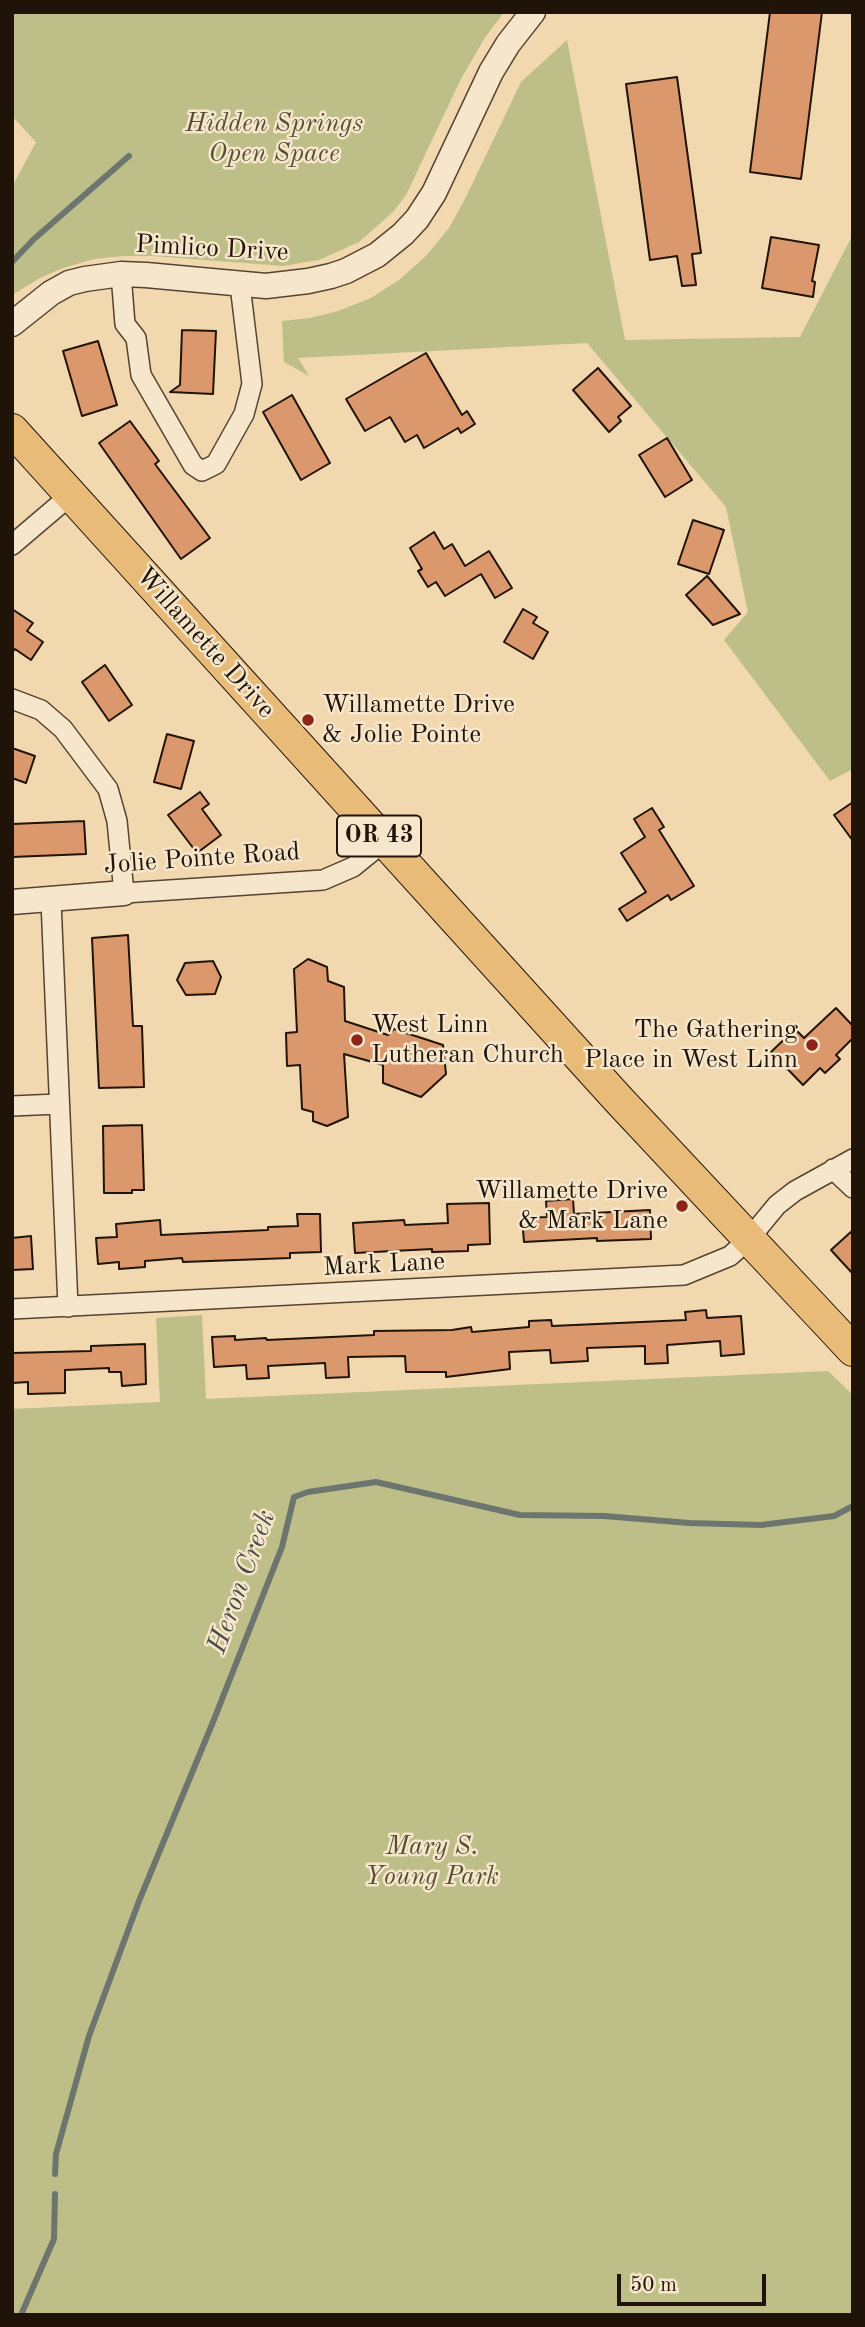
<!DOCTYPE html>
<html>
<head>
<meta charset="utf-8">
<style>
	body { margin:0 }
	#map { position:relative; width:865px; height:2327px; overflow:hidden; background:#f1d8af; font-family:"Old Standard TT",serif }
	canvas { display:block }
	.frame { position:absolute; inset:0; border:14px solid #201307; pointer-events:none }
	.scale { position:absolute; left:617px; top:2274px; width:149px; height:32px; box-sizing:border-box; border:4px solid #201307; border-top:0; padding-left:9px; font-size:21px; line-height:24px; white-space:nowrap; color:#201307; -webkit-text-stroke:5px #f6e6cb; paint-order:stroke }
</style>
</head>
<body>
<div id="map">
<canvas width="865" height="2327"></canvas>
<div class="frame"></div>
<div class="scale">50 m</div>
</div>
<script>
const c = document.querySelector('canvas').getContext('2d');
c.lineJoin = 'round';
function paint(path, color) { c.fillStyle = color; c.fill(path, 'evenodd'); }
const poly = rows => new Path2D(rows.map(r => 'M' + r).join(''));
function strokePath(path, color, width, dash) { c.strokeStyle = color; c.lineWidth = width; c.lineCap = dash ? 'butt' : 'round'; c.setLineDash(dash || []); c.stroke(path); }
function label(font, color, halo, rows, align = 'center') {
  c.font = font + ' "Old Standard TT",serif'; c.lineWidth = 5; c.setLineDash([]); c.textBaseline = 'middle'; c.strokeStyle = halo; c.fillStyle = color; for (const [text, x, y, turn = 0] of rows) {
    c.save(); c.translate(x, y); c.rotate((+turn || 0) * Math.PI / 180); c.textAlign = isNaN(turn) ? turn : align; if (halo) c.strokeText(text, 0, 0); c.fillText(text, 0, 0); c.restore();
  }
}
paint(poly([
	[12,12,504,12,484,39,460,81,406,195,393,212,359,242,319,260,283,266,153,256,123,256,94,259,63,268,40,278,12,295,12,187,36,142,12,116],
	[567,40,625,340,800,337,853,234,853,769,830,781,724,640,748,612,726,507,587,343,298,358,309,376,284,362,282,321,310,318,338,311,371,298,399,280,426,256,449,228,465,199,521,82],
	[202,1315,206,1399,828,1371,853,1395,853,2315,12,2315,12,1409,160,1402,156,1318]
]), '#bdbe88');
strokePath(poly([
	[12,262,34,239,129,156],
	[55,2174,56,2154,89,2036,139,1901,213,1722,282,1547,294,1497,308,1492,376,1482,520,1515,604,1516,689,1523,761,1525,834,1516,853,1506],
	[21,2315,54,2239,55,2194]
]), '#6c766f', 6);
const building = poly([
	[770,12,822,12,801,179,750,172,770,12],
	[677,77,701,253,692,254,696,285,682,286,677,256,650,260,626,84,677,77],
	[771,237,819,245,812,281,815,282,813,297,762,288,771,237],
	[182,330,216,331,213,394,170,392,180,385,182,330],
	[98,341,117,405,82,416,63,351,98,341],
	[426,353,462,415,467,411,475,424,461,433,458,428,424,448,417,435,405,442,390,417,365,431,346,399,426,353],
	[598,368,631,406,618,417,621,421,609,432,573,390,598,368],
	[292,395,330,463,301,480,263,412,292,395],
	[130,421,159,461,155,464,210,538,181,559,99,443,130,421],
	[667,438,692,480,665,497,639,455,667,438],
	[693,520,724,530,709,574,678,564,693,520],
	[434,532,444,549,452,544,465,566,489,551,512,588,495,598,481,574,445,596,436,582,428,587,418,571,422,569,410,548,434,532],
	[707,576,740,614,713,625,686,595,707,576],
	[12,609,33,623,27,631,43,642,31,660,15,649,12,653,12,609],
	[523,609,537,617,533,623,548,632,533,659,504,642,523,609],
	[105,665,132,705,109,721,82,682,105,665],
	[167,734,194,741,181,789,154,782,167,734],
	[12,748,35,756,26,783,12,778,12,748],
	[200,792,209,804,202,809,221,835,197,853,168,815,200,792],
	[853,802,853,841,834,815,853,802],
	[652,808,664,827,659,830,694,886,671,900,668,895,627,921,619,909,646,892,621,853,645,837,634,819,652,808],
	[84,821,86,854,12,857,12,824,84,821],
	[128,935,133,1026,142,1026,144,1087,99,1088,92,938,128,935],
	[308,959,327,967,328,981,344,987,345,1021,388,1035,394,1029,443,1045,446,1074,421,1097,383,1083,383,1065,344,1054,348,1117,327,1126,313,1121,313,1112,302,1109,300,1065,287,1066,286,1033,297,1032,294,969,308,959],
	[213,961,221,977,215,994,186,995,177,980,185,963,213,961],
	[836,1008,853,1026,853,1038,836,1055,840,1059,825,1073,820,1068,803,1085,771,1052,795,1029,804,1038,836,1008],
	[142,1125,144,1190,132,1190,132,1193,104,1193,103,1126,142,1125],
	[573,1199,574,1214,650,1210,651,1239,597,1241,597,1238,524,1242,522,1218,547,1217,546,1201,573,1199],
	[489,1203,490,1244,468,1245,468,1251,432,1252,432,1249,355,1253,353,1223,404,1220,405,1225,448,1223,447,1204,489,1203],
	[297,1214,320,1214,321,1252,290,1253,290,1258,183,1262,182,1258,145,1261,145,1267,119,1269,119,1262,98,1264,96,1238,117,1237,116,1224,160,1220,161,1235,268,1230,268,1227,298,1226,297,1214],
	[853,1230,853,1274,831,1250,853,1230],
	[31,1236,33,1269,12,1270,12,1238,31,1236],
	[706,1310,707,1318,741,1316,744,1354,721,1356,720,1341,667,1345,668,1363,645,1364,645,1346,587,1348,588,1361,551,1363,550,1350,509,1352,510,1369,446,1377,446,1372,406,1372,405,1356,348,1357,349,1377,326,1378,325,1363,268,1366,269,1378,247,1379,246,1365,214,1367,212,1337,235,1336,235,1340,266,1338,267,1340,374,1335,374,1331,452,1330,471,1327,472,1332,529,1327,529,1321,551,1320,552,1326,686,1320,685,1312,706,1310],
	[145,1344,146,1384,122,1386,121,1372,109,1372,109,1368,65,1370,65,1393,28,1394,28,1382,12,1383,12,1353,91,1351,91,1346,145,1344]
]);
paint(building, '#dc986d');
strokePath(building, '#201307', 2);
const minor = poly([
	[121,274,125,324,136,338,141,375,193,465,202,471,216,464,244,414,252,384,240,285],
	[12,545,72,494],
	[12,699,41,710,63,729,108,789,117,821,124,893,323,880,353,867,385,841],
	[51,901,68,1307],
	[12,1106,58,1104],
	[833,1169,853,1188],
	[12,1309,684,1275,730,1256,749,1239,777,1205,795,1191,853,1159]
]);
const tertiary = poly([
	[12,324,51,293,69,283,85,279,121,274,146,275,266,286,308,281,331,276,346,271,377,255,403,234,417,219,434,193,491,72,508,44,533,12],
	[12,902,124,893]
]);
const primary = poly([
	[12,430,618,1099,853,1350]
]);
strokePath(minor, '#544431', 22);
strokePath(tertiary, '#544431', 27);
strokePath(primary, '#201307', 34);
strokePath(minor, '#f6e6cb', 19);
strokePath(tertiary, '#f6e6cb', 24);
strokePath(primary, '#e8bc78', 32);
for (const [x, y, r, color] of [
	[308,720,7,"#8f2418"],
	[357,1040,7,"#8f2418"],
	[812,1045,7,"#8f2418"],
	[682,1206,7,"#8f2418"]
]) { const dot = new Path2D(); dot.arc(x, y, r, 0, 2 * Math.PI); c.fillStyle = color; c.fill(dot); strokePath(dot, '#f6e6cb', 2.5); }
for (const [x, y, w] of [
	[379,836,84]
]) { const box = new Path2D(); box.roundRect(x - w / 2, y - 20.5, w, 41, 5); c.fillStyle = '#f6e6cb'; c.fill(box); strokePath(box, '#201307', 2); }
label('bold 24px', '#201307', null, [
	["OR 43",379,836]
]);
label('italic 26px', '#574f34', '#f6e6cb', [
	["Hidden Springs",274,124],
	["Open Space",274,154],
	["Mary S.",432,1847],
	["Young Park",432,1877]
]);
label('26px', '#201307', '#f6e6cb', [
	["Pimlico Drive",212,249,3],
	["Willamette Drive",205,643,48],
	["Jolie Pointe Road",202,859,-4],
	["Mark Lane",384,1265,-3]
]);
label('26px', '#201307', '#f6e6cb', [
	["Willamette Drive",322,705],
	["& Jolie Pointe",322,735],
	["West Linn",371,1025],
	["Lutheran Church",371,1055],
	["The Gathering",798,1030,"right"],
	["Place in West Linn",798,1060,"right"],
	["Willamette Drive",668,1191,"right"],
	["& Mark Lane",668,1221,"right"]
], 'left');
label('italic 28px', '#4c4d44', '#f6e6cb', [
	["Heron Creek",242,1582,-70]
]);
</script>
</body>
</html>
